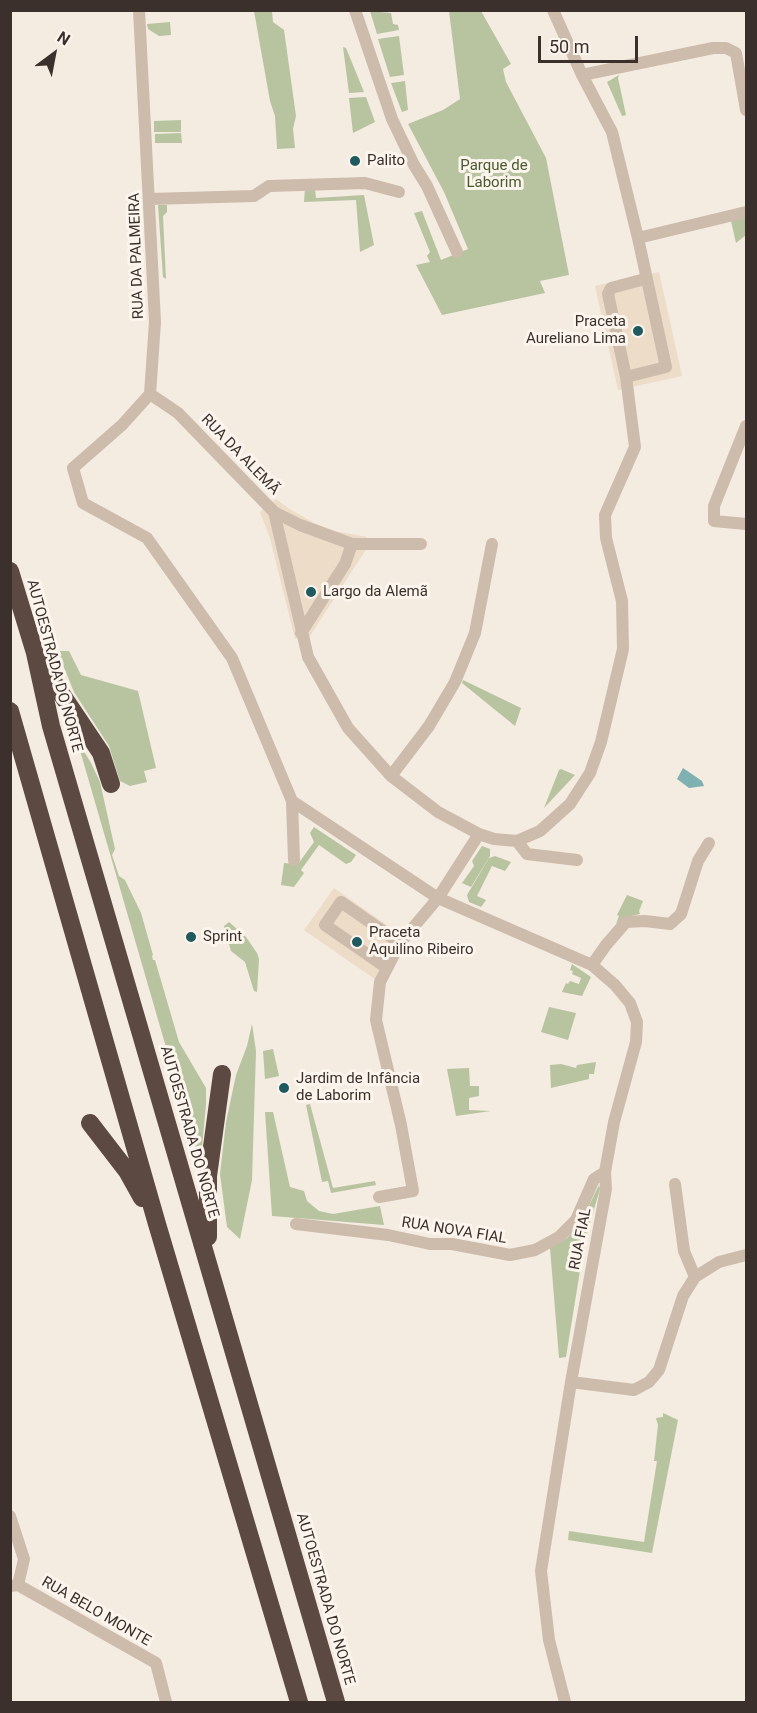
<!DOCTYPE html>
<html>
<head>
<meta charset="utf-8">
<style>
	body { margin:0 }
	#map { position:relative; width:757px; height:1713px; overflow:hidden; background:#f4ebe1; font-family:Roboto,sans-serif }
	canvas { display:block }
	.frame { position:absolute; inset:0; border:12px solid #3b302b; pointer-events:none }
	.north { position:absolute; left:24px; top:24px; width:60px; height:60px; -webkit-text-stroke:4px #fbf5ee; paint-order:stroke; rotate:32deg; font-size:16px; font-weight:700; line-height:24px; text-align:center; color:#3b302b }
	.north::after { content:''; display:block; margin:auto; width:21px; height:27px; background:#3b302b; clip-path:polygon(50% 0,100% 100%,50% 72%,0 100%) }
	.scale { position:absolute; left:538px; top:36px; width:100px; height:27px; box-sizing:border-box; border:3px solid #3b302b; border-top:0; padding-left:8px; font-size:18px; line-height:21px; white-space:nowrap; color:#3b302b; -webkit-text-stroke:4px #fbf5ee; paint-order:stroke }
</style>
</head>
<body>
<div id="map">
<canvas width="757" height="1713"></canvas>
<div class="frame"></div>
<div class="north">N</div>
<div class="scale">50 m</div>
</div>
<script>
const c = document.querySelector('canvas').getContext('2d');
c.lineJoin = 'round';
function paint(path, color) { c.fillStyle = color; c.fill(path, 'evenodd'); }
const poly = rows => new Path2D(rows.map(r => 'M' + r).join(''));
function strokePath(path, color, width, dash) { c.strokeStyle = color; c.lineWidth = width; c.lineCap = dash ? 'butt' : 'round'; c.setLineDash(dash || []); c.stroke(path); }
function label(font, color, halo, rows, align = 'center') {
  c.font = font + ' Roboto,sans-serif'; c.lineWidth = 6; c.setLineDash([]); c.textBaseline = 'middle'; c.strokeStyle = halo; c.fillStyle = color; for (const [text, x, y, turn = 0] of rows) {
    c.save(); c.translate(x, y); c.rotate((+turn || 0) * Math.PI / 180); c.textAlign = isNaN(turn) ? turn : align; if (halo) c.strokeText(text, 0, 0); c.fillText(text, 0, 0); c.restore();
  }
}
paint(poly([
	[254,11,272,11,273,22,284,30,296,116,293,129,295,148,277,149,275,116,270,101],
	[370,11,391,13,393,24,398,25,399,30,377,34],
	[449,11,481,11,511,64,503,69,506,82,546,158,569,275,540,281,545,293,442,315,416,265,430,262,427,256,430,252,414,213,422,211,441,260,468,249,444,192,408,124,443,110,460,99],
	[170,22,171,35,159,36,148,29,147,24],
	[399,36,404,75,390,77,378,39],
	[343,47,346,48,364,92,349,93],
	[619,75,618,78,626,115,622,116,607,82],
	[405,81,408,110,402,112,391,83],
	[366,97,375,122,353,133,349,98],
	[181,120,181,132,154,132,154,121],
	[181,133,182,143,155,143,155,134],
	[305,188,315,188,316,198,364,195,374,245,360,252,356,200,304,202],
	[158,205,167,205,167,212,163,216,166,279,163,277],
	[746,217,746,235,736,243,731,221],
	[60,651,69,651,81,675,138,691,156,768,144,771,147,782,130,786,120,781,109,746,74,692,58,653],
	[463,680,521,708,515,726,462,683],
	[77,740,91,763,100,782,115,849,112,855,119,876,125,880,141,913,153,955,152,956,153,960,155,960,179,1042,206,1088,206,1104,201,1159,199,1158,179,1092],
	[561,769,575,775,544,808,559,770],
	[314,827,356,855,351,862,346,864,319,845,301,870,304,873,294,887,281,885,284,863,298,864,314,842,310,833],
	[482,846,490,849,490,856,471,887,462,883,474,866,472,861],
	[495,856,511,862,505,871,492,866,477,896,486,900,481,907,469,902,467,895,489,858],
	[627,895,643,901,639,911,640,914,623,918,616,924,619,916,617,915],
	[229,922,246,937,257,953,259,959,257,992,254,991,245,962,231,951,224,926],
	[572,964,591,977,582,996,562,992,566,983,568,984,570,981,579,984,581,978,572,974,573,971,570,970],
	[549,1007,576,1013,568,1040,541,1032],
	[252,1024,256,1051,252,1180,240,1239,227,1227,220,1174,226,1122,236,1075,247,1046],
	[273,1049,279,1076,265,1079,263,1051],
	[596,1062,594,1074,589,1074,589,1079,551,1088,550,1065,561,1064,576,1068,577,1065],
	[469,1068,470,1086,479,1086,479,1096,469,1098,469,1110,491,1111,456,1116,447,1069],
	[310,1104,333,1188,375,1181,376,1185,331,1193,328,1181,322,1182,306,1105],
	[265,1112,273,1112,290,1187,304,1191,307,1201,319,1211,333,1214,380,1206,384,1225,272,1216],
	[599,1185,600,1189,585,1240,566,1357,559,1358,550,1248,567,1238,580,1224],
	[663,1413,678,1420,652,1553,568,1540,569,1531,644,1542,657,1461,654,1461,658,1425,656,1418,663,1417]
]), '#b8c4a0');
paint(poly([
	[659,272,682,376,618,390,595,286],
	[276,499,288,508,314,523,335,531,367,537,367,548,310,636,295,639,270,538,260,512],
	[334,888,398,933,387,950,376,980,304,930]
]), '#ecdcc8');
paint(poly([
	[683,768,702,781,704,786,689,788,677,779]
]), '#7fb0b2');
strokePath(poly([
	[139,10,155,322,150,394,122,425,73,468,83,503,147,538,232,658,292,801,438,898,592,965,615,985,630,1003,637,1022,636,1042,614,1122,605,1172,606,1189,571,1382,541,1571,549,1640,565,1702],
	[355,10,392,119,414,165,427,186,457,252],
	[553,10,582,75,612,132,638,238,666,367,626,377],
	[582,75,713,48,726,48,736,53,746,110],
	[150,199,254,196,269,186,365,183,399,192],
	[638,238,746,212],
	[150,394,178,413,274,512,308,657,348,728,391,776,438,812,479,834,494,839,517,841,540,831,570,804,590,773,601,742,623,649,622,601,606,538,605,515,635,447,626,377,608,294,611,288,645,279],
	[746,426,714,506,714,521,746,524],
	[274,512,300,525,352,544,421,544],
	[301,633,345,564,352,544],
	[391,776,429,726,455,682,475,633,492,544],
	[292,801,294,860],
	[517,841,527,854,577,860],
	[592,965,606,945,626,922,645,921,670,924,681,914,698,861,709,843],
	[387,968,325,925,341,902,400,943],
	[675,1184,684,1251,695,1277],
	[379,1197,413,1191,401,1125,376,1020,380,982,400,943,438,898,479,834],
	[296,1224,388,1235,430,1244,452,1244,510,1255,535,1250,559,1237,576,1220,594,1179,605,1172],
	[571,1382,634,1390,649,1382,659,1370,683,1296,695,1277,719,1262,746,1255],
	[10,1516,24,1559,18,1585],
	[10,1586,18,1585,156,1663,166,1702]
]), '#cdbbac', 12);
strokePath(poly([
	[10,571,35,653,51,726,336,1702],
	[40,662,101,753,111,784],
	[10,711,157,1224,299,1702],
	[90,1123,127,1171,142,1198],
	[208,1237,208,1176,222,1074]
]), '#5c4a42', 18);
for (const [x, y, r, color] of [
	[355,161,6,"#1f5a5e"],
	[638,331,6,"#1f5a5e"],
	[311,592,6,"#1f5a5e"],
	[191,937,6,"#1f5a5e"],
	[357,942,6,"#1f5a5e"],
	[284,1088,6,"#1f5a5e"]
]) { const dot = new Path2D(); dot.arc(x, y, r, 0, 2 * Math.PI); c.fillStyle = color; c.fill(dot); strokePath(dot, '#fbf5ee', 2); }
label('15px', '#3b302b', '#fbf5ee', [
	["Palito",367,161],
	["Praceta",626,322,"right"],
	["Aureliano Lima",626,339,"right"],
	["Largo da Alemã",323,592],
	["Praceta",369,933],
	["Aquilino Ribeiro",369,950],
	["Sprint",203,937],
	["Jardim de Infância",296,1079],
	["de Laborim",296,1096]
], 'left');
label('15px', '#4a5a2e', '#fbf5ee', [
	["Parque de",494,166],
	["Laborim",494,183]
]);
label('15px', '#3b302b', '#fbf5ee', [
	["RUA DA PALMEIRA",137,256,-92],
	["RUA DA ALEMÃ",240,455,46],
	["AUTOESTRADA DO NORTE",54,666,75],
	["AUTOESTRADA DO NORTE",189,1132,74],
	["RUA NOVA FIAL",454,1231,9],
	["RUA FIAL",581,1239,-79],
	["AUTOESTRADA DO NORTE",325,1599,74],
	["RUA BELO MONTE",96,1612,30]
]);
</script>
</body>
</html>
